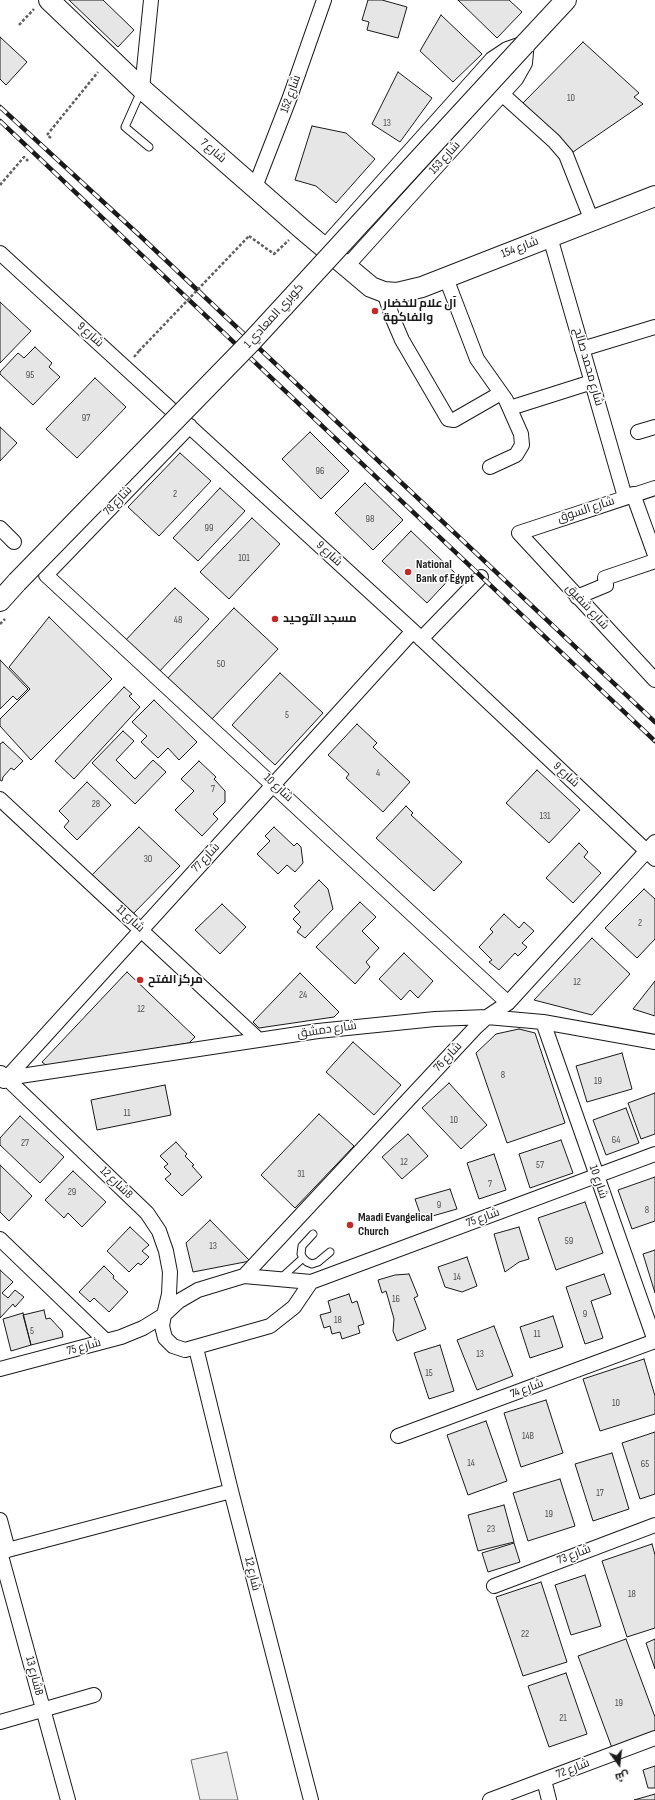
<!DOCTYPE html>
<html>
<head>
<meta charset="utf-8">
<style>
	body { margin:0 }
	#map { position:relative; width:655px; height:1800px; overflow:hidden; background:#fff; font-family:"Sofia Sans Condensed",Cairo,sans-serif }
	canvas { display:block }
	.north { position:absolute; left:599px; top:1744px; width:40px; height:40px; -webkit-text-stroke:3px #fff; paint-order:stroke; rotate:165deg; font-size:11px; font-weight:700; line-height:16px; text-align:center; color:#1a1a1a }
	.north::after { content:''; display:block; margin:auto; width:14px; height:18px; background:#1a1a1a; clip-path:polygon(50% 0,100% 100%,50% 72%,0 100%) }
</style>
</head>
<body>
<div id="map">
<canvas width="655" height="1800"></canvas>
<div class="north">ش</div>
</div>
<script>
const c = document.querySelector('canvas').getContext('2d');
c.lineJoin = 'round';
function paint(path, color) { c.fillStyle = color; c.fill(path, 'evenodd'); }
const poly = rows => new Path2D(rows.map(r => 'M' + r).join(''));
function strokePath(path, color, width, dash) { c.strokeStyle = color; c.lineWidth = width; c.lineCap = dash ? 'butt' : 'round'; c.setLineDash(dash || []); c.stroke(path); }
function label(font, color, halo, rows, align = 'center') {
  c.font = font + ' "Sofia Sans Condensed",Cairo,sans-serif'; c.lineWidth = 3; c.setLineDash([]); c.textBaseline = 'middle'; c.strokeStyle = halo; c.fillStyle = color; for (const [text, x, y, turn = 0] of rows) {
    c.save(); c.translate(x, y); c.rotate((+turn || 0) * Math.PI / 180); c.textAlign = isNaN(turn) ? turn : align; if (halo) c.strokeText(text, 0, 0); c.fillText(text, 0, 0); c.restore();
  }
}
const built = poly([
	[227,1752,238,1800,200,1800,191,1760,227,1752]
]);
paint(built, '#ededed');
strokePath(built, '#6a6a6a', 1);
const building = poly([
	[69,0,103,0,134,30,118,47,69,0],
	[368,0,382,0,407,7,398,38,367,30,369,22,362,20,368,0],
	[458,0,509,0,522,12,497,38,458,0],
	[441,15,482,54,453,82,420,51,441,15],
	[0,37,27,62,6,85,0,79,0,37],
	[583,42,639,93,634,97,643,104,573,152,522,104,583,42],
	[398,72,432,98,400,142,372,124,398,72],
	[312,126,346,133,375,159,336,203,316,186,295,180,312,126],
	[0,302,31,331,0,363,0,302],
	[35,347,52,363,49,367,60,377,33,405,0,374,0,372,18,353,24,358,35,347],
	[95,378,126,407,77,458,46,429,95,378],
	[0,427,17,443,0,461,0,427],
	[310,432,349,471,321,499,282,459,310,432],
	[180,453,211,481,159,536,128,507,180,453],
	[365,483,403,520,373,550,335,513,365,483],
	[220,488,245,511,198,561,173,538,220,488],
	[252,518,280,544,229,599,200,572,252,518],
	[411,531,455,573,427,603,382,561,411,531],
	[175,588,209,619,156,675,123,643,175,588],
	[234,608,278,649,211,720,167,679,234,608],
	[49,617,112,679,31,760,0,726,0,719,30,689,9,667,49,617],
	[0,660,28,689,17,700,13,696,0,709,0,660],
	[280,673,323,713,275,765,232,725,280,673],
	[124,687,132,694,129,696,140,707,74,779,55,761,124,687],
	[154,700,197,742,179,760,168,748,158,758,141,742,147,736,132,722,154,700],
	[357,724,377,743,373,747,410,782,383,812,346,778,349,774,328,755,357,724],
	[123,731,134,741,116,760,135,779,153,760,166,772,135,804,92,763,123,731],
	[3,742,23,761,14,770,11,768,3,777,2,781,0,780,0,744,3,742],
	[199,761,216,777,214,779,225,791,225,802,213,814,218,819,202,836,175,810,194,791,181,779,199,761],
	[537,770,580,810,549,843,506,803,537,770],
	[87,782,111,805,77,840,64,827,69,821,59,811,87,782],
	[406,806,413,813,411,815,462,862,434,891,376,838,406,806],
	[139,827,180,866,130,917,89,878,139,827],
	[274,827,294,846,297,843,301,847,303,863,295,872,287,865,278,874,257,854,270,841,265,836,274,827],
	[579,843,588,852,584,857,601,873,573,903,546,878,579,843],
	[319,880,328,889,333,909,305,938,297,932,301,927,293,919,300,912,294,906,319,880],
	[644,889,655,899,655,939,637,958,605,928,644,889],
	[360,902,376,917,362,931,379,948,366,962,370,967,355,984,316,947,360,902],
	[222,904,246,927,220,954,195,930,222,904],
	[504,914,519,928,524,922,534,931,522,943,527,947,518,956,515,953,499,970,489,962,492,960,479,947,493,932,490,929,504,914],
	[592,938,630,974,592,1015,534,1000,592,938],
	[404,953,433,981,418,998,410,990,401,1000,379,979,404,953],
	[127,972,195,1037,189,1043,47,1066,42,1062,127,972],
	[300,973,339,1012,334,1017,259,1028,253,1022,300,973],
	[655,981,655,1016,633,1009,655,981],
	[519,1029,535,1033,565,1123,507,1143,476,1053,496,1034,519,1029],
	[353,1042,401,1085,374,1115,326,1072,353,1042],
	[622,1053,632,1089,587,1102,576,1066,622,1053],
	[449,1083,487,1125,461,1149,422,1108,449,1083],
	[165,1085,171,1115,97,1130,91,1100,165,1085],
	[655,1093,655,1134,641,1139,628,1103,655,1093],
	[626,1108,639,1143,606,1155,593,1120,626,1108],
	[319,1114,354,1146,295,1208,261,1175,319,1114],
	[20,1116,64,1157,40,1183,0,1145,0,1138,20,1116],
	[408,1134,428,1156,402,1179,382,1157,408,1134],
	[561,1140,573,1173,530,1188,519,1154,561,1140],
	[176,1142,187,1154,185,1156,194,1165,192,1166,202,1177,182,1196,165,1179,171,1174,164,1167,168,1164,160,1156,176,1142],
	[494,1154,506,1190,479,1199,467,1163,494,1154],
	[0,1165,32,1196,9,1221,0,1212,0,1165],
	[73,1171,106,1202,82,1227,68,1213,64,1218,45,1200,73,1171],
	[655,1177,655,1221,632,1229,618,1190,655,1177],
	[450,1189,457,1209,422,1219,415,1199,450,1189],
	[585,1202,603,1253,556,1270,538,1218,585,1202],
	[210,1220,250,1261,193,1272,186,1243,210,1220],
	[130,1227,149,1245,142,1251,149,1257,141,1265,138,1263,129,1272,107,1251,130,1227],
	[519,1227,529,1259,519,1262,505,1272,494,1234,519,1227],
	[655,1250,655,1293,643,1254,655,1250],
	[467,1257,477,1286,462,1292,445,1287,438,1267,467,1257],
	[104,1266,114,1276,113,1278,128,1292,109,1312,94,1298,90,1302,79,1292,104,1266],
	[0,1270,13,1282,2,1293,8,1298,15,1290,24,1297,15,1307,13,1304,0,1318,0,1270],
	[409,1274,418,1296,414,1298,426,1329,397,1341,393,1331,394,1319,386,1291,382,1293,378,1280,395,1275,409,1274],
	[604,1274,611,1294,591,1301,603,1338,585,1344,566,1287,604,1274],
	[349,1294,352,1303,357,1301,364,1324,358,1326,360,1333,342,1339,340,1332,332,1334,330,1326,324,1328,320,1315,331,1312,328,1301,349,1294],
	[44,1310,46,1319,50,1318,62,1331,63,1337,31,1345,23,1315,44,1310],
	[23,1313,31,1345,11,1351,3,1319,23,1313],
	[553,1316,563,1347,530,1358,520,1327,553,1316],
	[494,1326,513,1376,477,1390,457,1340,494,1326],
	[440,1345,454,1391,429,1399,414,1353,440,1345],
	[644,1359,655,1396,655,1414,600,1431,583,1379,644,1359],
	[546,1400,563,1453,521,1467,504,1413,546,1400],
	[486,1421,507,1481,468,1495,447,1435,486,1421],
	[655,1432,655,1494,640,1499,622,1443,655,1432],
	[612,1453,629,1509,593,1521,575,1464,612,1453],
	[560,1479,575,1526,528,1541,513,1493,560,1479],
	[504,1505,514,1542,478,1551,468,1515,504,1505],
	[514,1543,520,1562,488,1572,482,1553,514,1543],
	[652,1544,655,1555,655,1628,627,1637,602,1561,652,1544],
	[585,1575,601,1626,571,1635,555,1585,585,1575],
	[541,1582,567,1662,523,1676,496,1597,541,1582],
	[626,1639,655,1717,655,1732,612,1748,578,1656,626,1639],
	[655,1639,655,1669,646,1643,655,1639],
	[566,1673,587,1734,549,1747,528,1686,566,1673],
	[655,1766,655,1788,648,1788,643,1770,655,1766],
	[655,1794,655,1800,634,1800,655,1794]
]);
paint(building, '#e6e6e6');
strokePath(building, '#1a1a1a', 1);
const lane = poly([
	[141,91,125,127,149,147],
	[313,1234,302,1246,301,1254,303,1258,307,1262,312,1264,318,1262,330,1252],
	[281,1278,303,1258]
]);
const street = poly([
	[142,89,151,0],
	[502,94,554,141,566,155,592,221],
	[255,187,290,97,324,0],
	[550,237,625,497],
	[324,247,492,59,507,49,527,42,525,63,516,79,346,267],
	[0,253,413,631,655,859],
	[446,278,477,359,506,400,521,434,522,445,516,455,490,467],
	[384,292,393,319,402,340,448,419,454,420,501,393],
	[582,349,655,327],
	[510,408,592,382],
	[190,426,46,575,508,1003],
	[638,432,655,427],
	[655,488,519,533,655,680],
	[633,494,655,555],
	[0,528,14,542],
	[577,597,606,585,605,578,655,561],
	[421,639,481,577],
	[0,799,259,1040],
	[543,1022,655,1341],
	[0,1079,318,1031,435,1019,487,1017,543,1022,655,1042],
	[4,1081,413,631],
	[0,1239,106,1341],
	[244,1276,476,1027,487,1017,508,1003,655,842],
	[311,1282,294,1307,270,1326,185,1350,173,1346,165,1338,162,1326,164,1315,179,1301,198,1290,244,1276,311,1282,655,1154],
	[196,1348,231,1491,311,1800],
	[0,1369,121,1337,143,1328,164,1315,169,1294,170,1272,166,1251,159,1231,147,1213,1,1073],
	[398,1436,655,1341],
	[0,1520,8,1550],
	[0,1552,68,1800],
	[0,1552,231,1491],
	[494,1586,655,1525],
	[0,1722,94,1695],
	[544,1780,549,1800],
	[490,1800,655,1738]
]);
const secondary = poly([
	[49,0,142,89,302,229,371,287,384,292,397,293,422,287,655,196],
	[525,44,566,0],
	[0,601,17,582]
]);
strokePath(lane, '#1a1a1a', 9);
strokePath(street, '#1a1a1a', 16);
strokePath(secondary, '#1a1a1a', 22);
strokePath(poly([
	[19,25,34,9],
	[51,138,47,135,98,72],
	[0,185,24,157,28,161],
	[249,236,274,254,289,240],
	[134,357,139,351],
	[0,624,5,619]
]), '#5f5f5f', 2.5, [3, 2]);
strokePath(lane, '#fff', 7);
strokePath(street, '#fff', 14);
strokePath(secondary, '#fff', 20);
const rail = poly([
	[0,107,137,233,655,722],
	[0,121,655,741]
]);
strokePath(rail, '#1a1a1a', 4.5);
strokePath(rail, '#fff', 3, [9]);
const secondaryBridge = poly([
	[17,582,251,342,525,44]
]);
strokePath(secondaryBridge, '#1a1a1a', 22, []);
strokePath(poly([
	[139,351,249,236]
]), '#5f5f5f', 2.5, [3, 2]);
strokePath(secondaryBridge, '#fff', 20);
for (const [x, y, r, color] of [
	[375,311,4,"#c62828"],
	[408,572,4,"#c62828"],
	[275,619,4,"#c62828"],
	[140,980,4,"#c62828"],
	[350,1225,4,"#c62828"]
]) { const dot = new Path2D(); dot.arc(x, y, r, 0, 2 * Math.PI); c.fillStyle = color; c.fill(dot); strokePath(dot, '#fff', 1.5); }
label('10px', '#4d4d4d', null, [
	["10",571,98],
	["13",387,123],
	["95",30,375],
	["97",86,418],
	["96",320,471],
	["2",175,494],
	["98",370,519],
	["99",209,528],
	["101",244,558],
	["48",178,620],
	["50",221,664],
	["5",287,715],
	["4",378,773],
	["7",213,789],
	["28",96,804],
	["131",545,816],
	["30",148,859],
	["2",640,923],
	["12",577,982],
	["24",303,995],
	["12",141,1009],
	["8",503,1075],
	["19",598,1081],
	["11",127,1113],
	["10",454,1120],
	["64",616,1140],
	["27",25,1143],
	["12",404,1162],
	["57",540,1165],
	["31",301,1174],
	["7",490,1184],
	["29",72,1192],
	["9",439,1205],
	["8",647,1210],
	["59",569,1241],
	["13",213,1246],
	["14",457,1277],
	["16",396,1299],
	["9",585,1314],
	["18",338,1320],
	["5",32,1331],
	["11",537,1334],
	["13",480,1354],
	["15",429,1373],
	["10",616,1403],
	["14B",528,1436],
	["14",471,1463],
	["65",645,1464],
	["17",600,1493],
	["19",549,1514],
	["23",491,1529],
	["18",632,1594],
	["22",525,1634],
	["19",619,1703],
	["21",563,1718]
]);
label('12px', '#1a1a1a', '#fff', [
	["شارع 152",291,94,-70],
	["شارع 7",213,151,41],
	["شارع 153",445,158,-48],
	["شارع 154",520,248,-21],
	["كوبري المعادي 1",274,316,-48],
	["شارع 9",90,335,42],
	["شارع محمد صالح",588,367,74],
	["شارع 78",118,501,-46],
	["شارع السوق",586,510,-18],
	["شارع 9",329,554,43],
	["شارع شفيق",587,607,47],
	["شارع 9",566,775,43],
	["شارع 10",278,788,43],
	["شارع 77",206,858,-47],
	["شارع 11",130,919,43],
	["شارع دمشق",327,1030,-8],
	["شارع 76",448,1057,-47],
	["شارع 10",598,1182,71],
	["شارع 12B",116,1183,44],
	["شارع 75",483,1218,-20],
	["شارع 75",84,1347,-15],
	["شارع 74",527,1389,-20],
	["شارع 73",574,1555,-21],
	["شارع 12",252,1574,76],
	["شارع 13B",34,1676,75],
	["شارع 72",573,1769,-21]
]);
label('bold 12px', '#1a1a1a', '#fff', [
	["آل علام للخضار",383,304],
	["والفاكهة",383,318],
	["National",416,565],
	["Bank of Egypt",416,579],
	["مسجد التوحيد",283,619],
	["مركز الفتح",148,980],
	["Maadi Evangelical",358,1218],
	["Church",358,1232]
], 'left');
</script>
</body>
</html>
